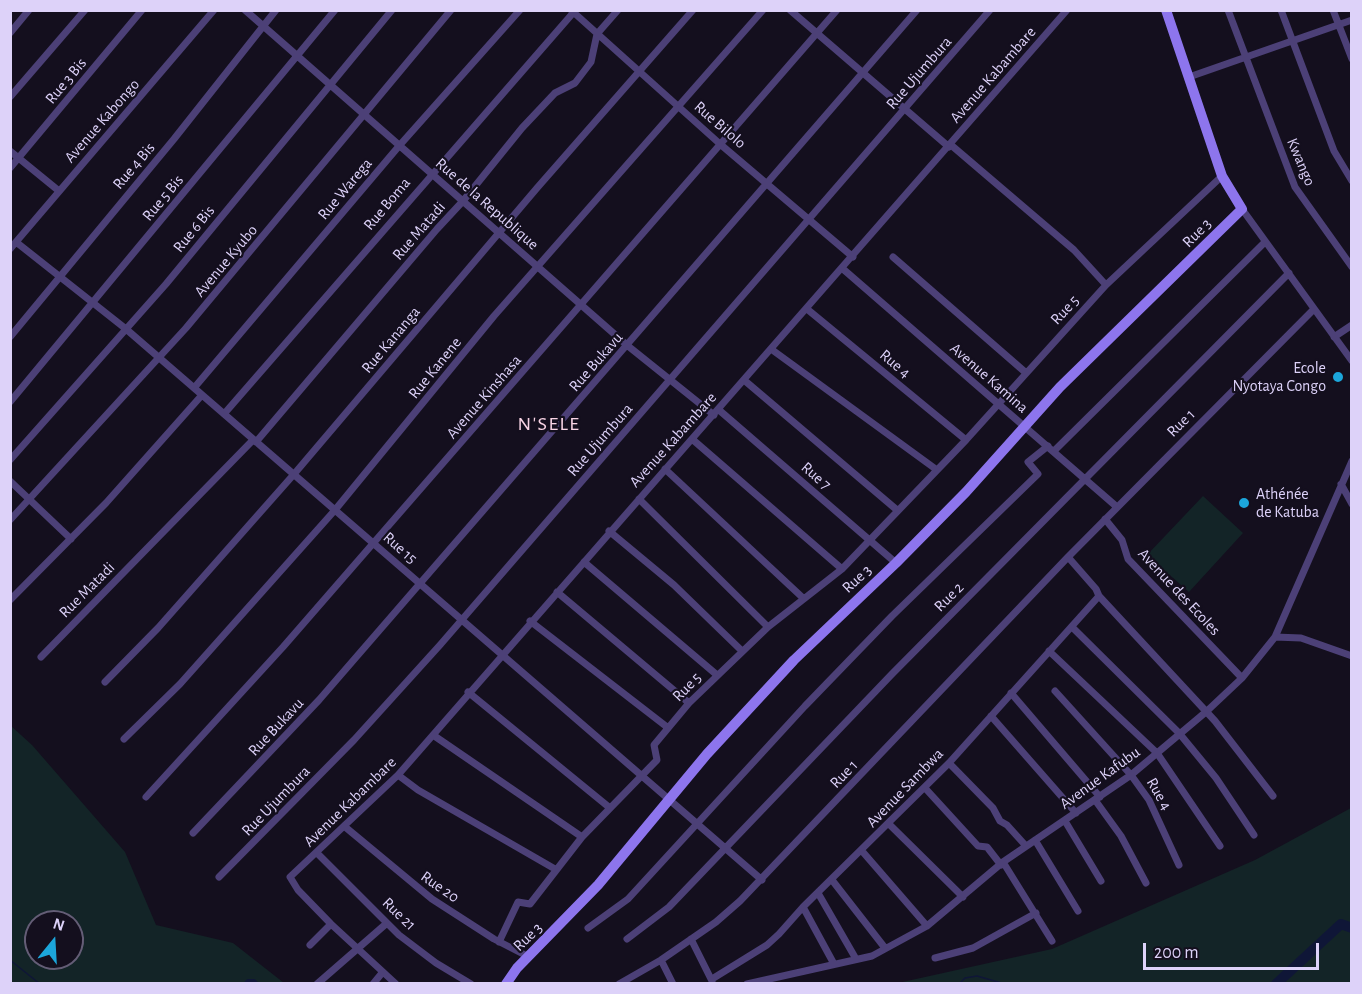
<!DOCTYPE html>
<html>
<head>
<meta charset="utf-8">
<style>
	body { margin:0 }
	#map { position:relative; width:1362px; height:994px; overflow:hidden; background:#140f1e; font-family:"Alegreya Sans",sans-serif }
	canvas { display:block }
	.frame { position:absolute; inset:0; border:12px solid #ddd2f9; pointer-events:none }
	.north { position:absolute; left:24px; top:910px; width:60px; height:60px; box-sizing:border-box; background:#140f1e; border:2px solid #645d76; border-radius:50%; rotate:18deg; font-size:16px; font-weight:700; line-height:24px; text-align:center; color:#ddd2f9 }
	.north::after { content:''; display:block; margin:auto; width:21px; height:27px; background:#1ca6db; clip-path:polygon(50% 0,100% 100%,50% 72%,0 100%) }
	.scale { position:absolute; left:1143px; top:943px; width:176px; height:27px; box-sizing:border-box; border:3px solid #ddd2f9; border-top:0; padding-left:8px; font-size:18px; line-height:21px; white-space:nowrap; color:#ddd2f9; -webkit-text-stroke:4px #140f1e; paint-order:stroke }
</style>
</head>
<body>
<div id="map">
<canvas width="1362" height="994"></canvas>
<div class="frame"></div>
<div class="north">N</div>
<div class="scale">200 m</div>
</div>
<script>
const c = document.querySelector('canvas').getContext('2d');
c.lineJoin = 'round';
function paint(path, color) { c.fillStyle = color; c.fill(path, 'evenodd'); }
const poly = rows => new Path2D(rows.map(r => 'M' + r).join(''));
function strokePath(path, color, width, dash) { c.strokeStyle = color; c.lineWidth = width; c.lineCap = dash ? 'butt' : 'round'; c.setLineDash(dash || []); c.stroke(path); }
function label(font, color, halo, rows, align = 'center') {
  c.font = font + ' "Alegreya Sans",sans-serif'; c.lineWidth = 4.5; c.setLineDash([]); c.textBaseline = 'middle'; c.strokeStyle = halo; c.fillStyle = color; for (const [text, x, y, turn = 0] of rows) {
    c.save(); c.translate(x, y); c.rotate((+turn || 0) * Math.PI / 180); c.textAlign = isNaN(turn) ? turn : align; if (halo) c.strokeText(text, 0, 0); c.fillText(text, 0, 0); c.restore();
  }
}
paint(poly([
	[1203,496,1243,533,1189,592,1147,555],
	[11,726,32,745,125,852,156,925,233,943,284,983,11,983],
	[36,922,72,922,72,958,36,958],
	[1351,808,1351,983,898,983,1052,949,1255,860]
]), '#132427');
strokePath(poly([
	[10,960,40,984],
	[959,984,965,978,977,976,1005,984]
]), '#0f1637', 1.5);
strokePath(poly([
	[249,984,253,984],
	[1276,984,1341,924,1352,928]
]), '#0f1637', 10);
strokePath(poly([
	[245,10,628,346,714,415],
	[571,10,720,144,853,257],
	[790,10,949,147],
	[1228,10,1295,187,1352,267],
	[1281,10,1334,151,1352,181],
	[1333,10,1352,59],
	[10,33,29,10],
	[1189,77,1352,20],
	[10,97,85,10],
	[951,145,1074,250,1106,285],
	[10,151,59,191],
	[10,168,142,10],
	[1242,209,1352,361],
	[16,242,126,329,762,880],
	[10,249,214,10],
	[893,257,1025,372],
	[843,269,1117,507],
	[807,309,966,440],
	[10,337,174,139,276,10],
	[1334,337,1352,325],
	[771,349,937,470],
	[744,380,897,510],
	[194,388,399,146,520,10],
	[10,402,335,10],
	[719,410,896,563],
	[224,414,573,13],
	[692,439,842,569],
	[256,442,437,229,463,201,522,128,555,93,575,83,591,62,597,34,618,10],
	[1054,451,1265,242],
	[10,460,166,284,392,10],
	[665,469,803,598],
	[10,481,71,539],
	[1341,484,1352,504],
	[639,499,768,627],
	[1105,519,1122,540,1128,559,1242,678],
	[10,520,186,328,451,10],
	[609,531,674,585,742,651],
	[1068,557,1096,589,1099,596,1215,721,1273,796],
	[584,562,717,675],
	[557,592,689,703],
	[10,600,106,503,202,395],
	[530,621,667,727],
	[1072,627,1179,733,1216,778,1254,835],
	[1275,637,1301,638,1352,656],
	[1049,651,1157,753,1220,846],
	[41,657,253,440],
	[105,682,158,628,295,473,537,188,693,10],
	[1055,691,1131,775,1149,800,1179,865],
	[468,692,610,808],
	[1011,693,1100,797],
	[991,716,1076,813],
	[433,735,582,837],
	[124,739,180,684,335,510,494,316,763,10],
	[949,763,993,808,1000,821,1007,825,1026,846],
	[398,775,418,790,555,869],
	[925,788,978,846,987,847,1001,865],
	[146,797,283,647,837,10],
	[1095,800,1121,836,1146,883],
	[1065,821,1101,881],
	[889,824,963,897],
	[344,826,432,899,494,939,529,957],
	[193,833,319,700,917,10],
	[1035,840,1078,911],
	[862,851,927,926],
	[317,853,399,935,436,963,471,984],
	[1003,862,1052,941],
	[219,877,354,740,440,645,990,10],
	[832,880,885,948],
	[818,893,856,959],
	[803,907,834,964],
	[588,928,628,899,805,706,892,616,1038,474,1028,462,1048,446],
	[627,939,669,907,892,674,1289,273],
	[691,939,712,981],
	[499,942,518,902,530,904,582,837,657,760,654,745,689,703,768,627,842,569,966,440,1106,285,1222,176],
	[310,945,331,924],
	[935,958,973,948,1036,913],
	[661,960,673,984],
	[712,979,767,945,779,934,803,907,949,763,1099,596],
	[317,984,387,923],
	[373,984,382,973],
	[396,984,331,924,298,890,290,877,398,775,1067,10],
	[619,984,661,960,716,922,740,901,1068,557,1314,309],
	[747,984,872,956,927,926,1003,862,1131,775,1207,711,1242,678,1275,637,1352,461]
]), '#4c4077', 7);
strokePath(poly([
	[506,984,517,968,598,885,707,754,794,660,896,563,966,492,1060,387,1242,209,1222,176,1166,10]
]), '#8d75ed', 10);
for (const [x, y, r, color] of [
	[1338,377,6,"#1ca6db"],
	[1244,503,6,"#1ca6db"]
]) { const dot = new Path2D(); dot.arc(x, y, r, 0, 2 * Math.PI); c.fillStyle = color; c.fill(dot); strokePath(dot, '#140f1e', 2); }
label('16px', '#ddd2f9', '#140f1e', [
	["Rue Ujumbura",919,73,-49],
	["Avenue Kabambare",993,75,-49],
	["Rue 3 Bis",66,81,-50],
	["Avenue Kabongo",102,121,-49],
	["Rue Bilolo",720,125,41],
	["Kwango",1301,162,67],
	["Rue 4 Bis",134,166,-50],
	["Rue Warega",345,189,-50],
	["Rue 5 Bis",163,198,-50],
	["Rue Boma",387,204,-50],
	["Rue de la Republique",487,204,41],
	["Rue 6 Bis",194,229,-51],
	["Rue Matadi",419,231,-49],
	["Rue 3",1197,233,-45],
	["Avenue Kyubo",226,261,-50],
	["Rue 5",1065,310,-47],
	["Rue Kananga",391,340,-50],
	["Rue Bukavu",596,362,-49],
	["Rue 4",895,364,40],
	["Rue Kanene",435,368,-51],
	["Avenue Kamina",989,378,41],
	["Avenue Kinshasa",484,397,-49],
	["Rue 1",1181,423,-45],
	["Rue Ujumbura",600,440,-49],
	["Avenue Kabambare",673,440,-48],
	["Rue 7",816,476,41],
	["Rue 15",400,548,41],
	["Rue 3",857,579,-43],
	["Rue Matadi",87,590,-45],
	["Avenue des Ecoles",1179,592,47],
	["Rue 2",949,597,-45],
	["Rue 5",687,687,-46],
	["Rue Bukavu",276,727,-47],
	["Rue 1",844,774,-46],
	["Avenue Kafubu",1100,778,-36],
	["Avenue Sambwa",905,788,-46],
	["Rue 4",1159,794,60],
	["Rue Ujumbura",276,801,-46],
	["Avenue Kabambare",350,802,-44],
	["Rue 20",440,887,35],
	["Rue 21",399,914,44],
	["Rue 3",528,937,-44]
]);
label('16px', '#ddd2f9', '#140f1e', [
	["Ecole",1326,368],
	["Nyotaya Congo",1326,386],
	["Athénée",1256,494,"left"],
	["de Katuba",1256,512,"left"]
], 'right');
c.letterSpacing = '1.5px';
label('20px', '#f9d4e5', '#140f1e', [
	["N'SELE",549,424]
]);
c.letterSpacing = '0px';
</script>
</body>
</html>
